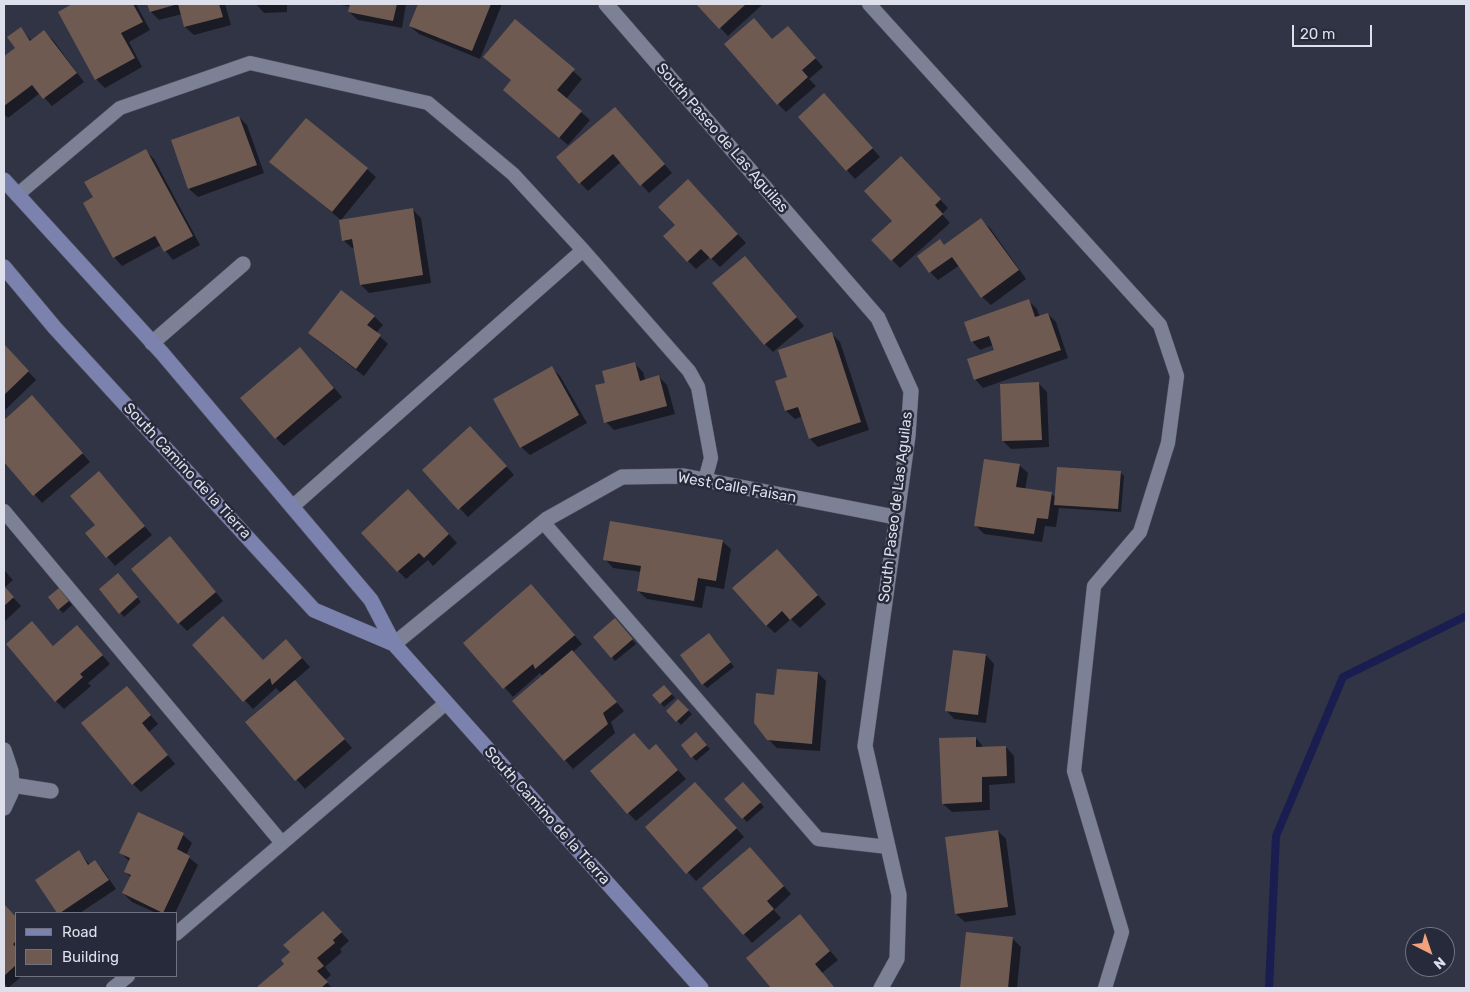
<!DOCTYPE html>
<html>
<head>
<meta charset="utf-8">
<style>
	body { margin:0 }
	#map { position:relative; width:1470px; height:992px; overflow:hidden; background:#313445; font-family:Rubik,sans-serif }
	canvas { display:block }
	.frame { position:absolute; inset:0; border:5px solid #dddfeb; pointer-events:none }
	.legend { position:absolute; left:15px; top:912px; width:162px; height:65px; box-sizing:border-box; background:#272a3a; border:1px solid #707281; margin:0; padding:6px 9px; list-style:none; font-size:15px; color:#dddfeb }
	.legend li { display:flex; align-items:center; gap:10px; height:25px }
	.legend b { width:25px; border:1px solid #707281 }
	.north { position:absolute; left:1405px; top:927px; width:50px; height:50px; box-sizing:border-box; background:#272a3a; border:1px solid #707281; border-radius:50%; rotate:139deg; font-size:14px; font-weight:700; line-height:20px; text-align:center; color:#dddfeb }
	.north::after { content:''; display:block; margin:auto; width:18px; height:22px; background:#f1a17b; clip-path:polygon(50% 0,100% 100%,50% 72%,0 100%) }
	.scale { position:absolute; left:1292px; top:25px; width:80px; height:22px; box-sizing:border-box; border:2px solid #dddfeb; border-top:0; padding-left:6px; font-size:15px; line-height:18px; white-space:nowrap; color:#dddfeb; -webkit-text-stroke:4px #272a3a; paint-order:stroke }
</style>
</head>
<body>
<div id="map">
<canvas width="1470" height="992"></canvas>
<div class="frame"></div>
<ul class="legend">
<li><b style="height:6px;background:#7c82ae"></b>Road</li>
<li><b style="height:14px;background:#6f5a51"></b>Building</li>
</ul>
<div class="north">N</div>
<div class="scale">20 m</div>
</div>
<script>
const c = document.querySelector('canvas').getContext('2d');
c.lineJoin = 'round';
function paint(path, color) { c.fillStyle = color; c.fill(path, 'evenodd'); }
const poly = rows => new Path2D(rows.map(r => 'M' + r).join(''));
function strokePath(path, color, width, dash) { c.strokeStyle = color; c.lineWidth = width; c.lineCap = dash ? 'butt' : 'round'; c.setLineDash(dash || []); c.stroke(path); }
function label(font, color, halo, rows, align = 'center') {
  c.font = font + ' Rubik,sans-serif'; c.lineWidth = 5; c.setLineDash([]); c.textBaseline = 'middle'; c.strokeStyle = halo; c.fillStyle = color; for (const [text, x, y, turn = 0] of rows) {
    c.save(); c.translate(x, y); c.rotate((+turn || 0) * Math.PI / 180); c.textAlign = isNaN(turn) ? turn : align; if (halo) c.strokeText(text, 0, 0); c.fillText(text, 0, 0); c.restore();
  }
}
paint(poly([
	[74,4,136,4,150,30,129,42,142,67,105,88,96,79,59,12],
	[149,4,225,4,231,25,194,35,185,27,182,14,159,20,151,12],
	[256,4,287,4,287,12,264,13],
	[337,4,406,4,402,28,358,20,349,12,350,7],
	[419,4,502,4,480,59,419,34,410,26],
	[698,4,763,4,728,36],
	[515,21,582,79,566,99,590,120,568,145,504,90,512,81],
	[21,29,32,41,44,32,53,40,84,82,52,106,40,93,8,118,4,114,4,57,17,48],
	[796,36,823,67,809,79,816,86,786,112,778,104,773,40],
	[832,103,880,157,855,179,799,117],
	[239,117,247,125,264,173,198,197,189,189,173,141],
	[623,117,672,173,649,193,621,162,588,191,580,183],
	[146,151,154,159,200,245,173,260,161,245,122,266,114,257,94,198],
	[271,162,367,169,376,177,341,220],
	[909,166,948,208,942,214,950,223,900,268,873,240,893,221],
	[697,189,746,243,720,267,710,257,696,269,688,261,677,225],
	[413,210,421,218,431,283,369,293,361,285,355,248,352,248,343,240],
	[981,220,990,228,1026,279,991,305,982,297,960,265,938,280,930,272,945,246],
	[753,265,804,326,773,352,765,344],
	[1029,301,1037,309,1040,317,1048,314,1056,322,1068,358,983,388,975,379,995,350,993,345,980,350,972,341],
	[374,316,383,325,376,333,388,344,364,376,318,341,309,332],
	[832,334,840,342,869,430,818,447,810,439,803,416,795,419,786,411,777,382,789,378],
	[4,345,36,380,5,410,4,409],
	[308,357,342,397,284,446,276,438],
	[635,364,643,372,645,380,659,377,667,385,675,414,614,430,606,422,607,383],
	[552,368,560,376,587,423,530,455,521,447],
	[1039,384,1047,392,1049,447,1011,449,1003,441],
	[32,397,90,462,42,503,4,460,4,421],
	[479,436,514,475,468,517,424,470],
	[1019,465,1028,473,1025,490,1051,493,1056,498,1120,472,1124,476,1121,512,1059,508,1056,527,1045,526,1042,542,984,534,976,526],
	[99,473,152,535,115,566,87,533,97,525],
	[417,499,457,543,433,566,428,560,406,579,398,571],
	[722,541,731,549,724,589,706,586,702,608,647,599,638,591,642,572,613,568,605,559],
	[178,546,223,601,187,631,179,623],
	[785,559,826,604,800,628,791,619,775,633,766,625],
	[4,570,13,580,4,588,21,606,4,622],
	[122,579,141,602,124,617,100,589],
	[63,594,72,605,63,613,59,609],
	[539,594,582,644,573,652,624,711,611,722,615,733,573,769,514,701,543,676,540,673,513,697,465,643],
	[32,623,54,647,85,635,110,664,88,683,91,686,64,709,56,701],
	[619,624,636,644,615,661,612,657],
	[713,638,734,667,707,688,703,684],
	[193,645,263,662,294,649,310,667,294,681,352,748,305,789,247,722,281,693,276,688,253,709],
	[986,655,994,664,986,723,954,719,946,710],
	[818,673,826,681,820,751,777,748,768,739,775,696],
	[668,690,675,698,664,707,661,703],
	[135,696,158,724,149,732,175,764,141,792,133,784],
	[678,700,692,714,681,725,668,711],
	[700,738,710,749,696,761,683,745],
	[976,738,984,748,1006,747,1014,756,1015,783,989,785,990,810,952,812,943,804],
	[650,751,664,754,686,779,636,821,628,813],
	[743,784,764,807,747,822,726,799],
	[704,792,744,837,696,881,646,827],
	[139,814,183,835,192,843,186,855,198,865,175,913,156,913,132,902,123,893,131,877,125,872,130,862,121,853],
	[998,831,1006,839,1016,915,965,922,956,914],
	[750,848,791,894,774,910,781,918,752,943,703,888],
	[79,852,90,865,95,862,103,870,116,889,80,913,58,913,36,880],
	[5,906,16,918,16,976,22,976,8,988,4,983,4,908],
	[800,916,838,960,822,973,835,988,773,988,748,958],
	[331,921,349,941,340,949,342,952,325,967,331,975,325,980,332,988,259,988],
	[1012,938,1021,947,1017,988,961,987]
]), '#0007');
strokePath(poly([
	[1269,988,1276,836,1343,677,1466,616]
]), '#1a1d50', 8);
paint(poly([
	[72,4,133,4,143,22,121,33,135,58,95,80,58,12],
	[147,4,219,4,223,17,184,27,178,4,150,12],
	[350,4,397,4,393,21,348,12],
	[418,4,491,4,472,51,409,26],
	[696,4,746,4,719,29],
	[754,18,772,39,788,26,816,58,802,70,808,77,777,105,724,44],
	[515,19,575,69,557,90,582,111,559,138,503,90,511,80,483,57],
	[21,27,30,41,44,30,77,73,43,99,32,85,4,106,4,56,15,48,7,37],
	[824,93,873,148,846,171,798,117],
	[615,107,665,164,640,186,613,154,579,184,556,157],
	[239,116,257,165,188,189,171,140],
	[306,118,368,168,332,212,269,162],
	[146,149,193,236,164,252,155,236,113,258,83,203,93,197,84,182],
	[901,156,941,199,935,205,943,214,891,261,871,240,892,221,864,191],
	[688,179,738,234,711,259,701,249,687,262,663,236,675,225,658,207],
	[413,208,423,275,360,285,352,239,342,241,339,220],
	[981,218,1019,270,981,298,952,257,929,273,917,256,940,239,944,245],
	[745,256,797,317,764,345,712,283],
	[341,290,375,316,367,325,381,335,356,369,308,333],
	[1029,299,1035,317,1048,313,1061,350,974,380,967,359,994,350,989,336,971,342,964,322],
	[832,332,861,422,809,439,798,407,785,411,775,381,787,377,778,350],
	[4,344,29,371,4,395],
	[300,347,334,388,275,439,240,398],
	[635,362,640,381,659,375,667,406,604,423,595,385,605,383,602,371],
	[552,366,579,415,520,448,493,399],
	[1039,382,1042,440,1002,441,1000,384],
	[32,395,83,453,33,496,4,462,4,420],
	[470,426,507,466,458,510,422,470],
	[984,459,1020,464,1016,487,1052,492,1048,519,1037,518,1034,534,974,526],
	[1057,467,1121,471,1118,509,1054,505],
	[99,471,145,526,106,558,85,533,95,525,70,496],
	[408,489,449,534,424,558,419,553,397,572,361,533],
	[610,521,723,540,716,581,698,578,694,601,637,591,641,566,603,560],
	[170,536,216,592,178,624,131,569],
	[777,549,818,595,790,620,782,611,766,626,732,588],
	[118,573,138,597,119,614,99,589],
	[531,584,575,635,535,669,533,664,503,689,463,643],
	[4,586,14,597,4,606],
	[59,588,69,601,58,610,48,597],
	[223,616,263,660,286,639,302,658,272,685,270,678,243,702,192,645],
	[615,618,633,639,611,658,593,637],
	[32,621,53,646,77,625,103,655,80,674,83,677,55,702,6,644],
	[709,633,731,662,702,685,680,655],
	[572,650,617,702,603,713,608,724,564,761,512,701],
	[953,650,986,654,978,715,945,711],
	[777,669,818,672,812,744,767,740,754,723,756,693,774,695],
	[295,680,345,739,295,781,245,722],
	[664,685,672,694,660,704,652,695],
	[127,686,151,715,142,723,168,755,132,785,81,723],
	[678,699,689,710,676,722,666,711],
	[696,732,707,745,691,758,681,745],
	[634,733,649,750,656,744,678,770,627,814,590,771],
	[976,737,976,747,1006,746,1007,776,982,777,982,802,942,804,939,738],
	[695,782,737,828,686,874,645,827],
	[743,782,761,802,742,819,724,799],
	[138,812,184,833,177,849,190,856,163,913,122,893,131,875,124,872,130,858,119,853],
	[998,830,1008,907,955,914,945,837],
	[750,847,784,886,767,901,774,909,743,935,702,888],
	[79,850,88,865,95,860,109,880,60,913,57,913,35,880],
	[5,905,16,917,16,941,13,944,16,948,16,965,4,976,4,906],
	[323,911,342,932,333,940,335,943,317,958,324,966,317,971,328,982,321,988,257,988,258,986,284,964,281,960,290,952,283,945],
	[800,914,830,951,815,964,835,988,771,988,746,958],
	[966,932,1013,937,1008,988,960,988]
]), '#6f5a51');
const lane = poly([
	[869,4,1160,325,1177,376,1168,443,1140,532,1094,586,1074,771,1122,932,1105,988],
	[17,195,120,108,250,63,428,103,513,174,583,250],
	[292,507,583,250,689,371,698,387,711,458,705,480],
	[4,511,282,843],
	[543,522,818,839,888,847],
	[176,934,446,703],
	[113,988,128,976]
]);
const street = poly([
	[606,4,878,318,911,391,908,436,865,746,899,895,897,959,881,988],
	[152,343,243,264],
	[394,644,547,519,622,477,684,476,895,517],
	[4,750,11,771,12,785,11,793,4,808],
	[12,785,51,791]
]);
const secondary = poly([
	[4,180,162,353,371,600,394,644,701,988],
	[4,267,55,328,314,610,394,644]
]);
strokePath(lane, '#505261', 15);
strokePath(street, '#505261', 16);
strokePath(secondary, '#505261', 16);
strokePath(lane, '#7d8195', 14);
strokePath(street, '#7d8195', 15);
strokePath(secondary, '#7c82ae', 15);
label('15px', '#dddfeb', '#272a3a', [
	["South Paseo de Las Aguilas",722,138,49],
	["South Camino de la Tierra",187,471,47],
	["West Calle Faisan",737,488,10],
	["South Paseo de Las Aguilas",896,507,-83],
	["South Camino de la Tierra",547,816,48]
]);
</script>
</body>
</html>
